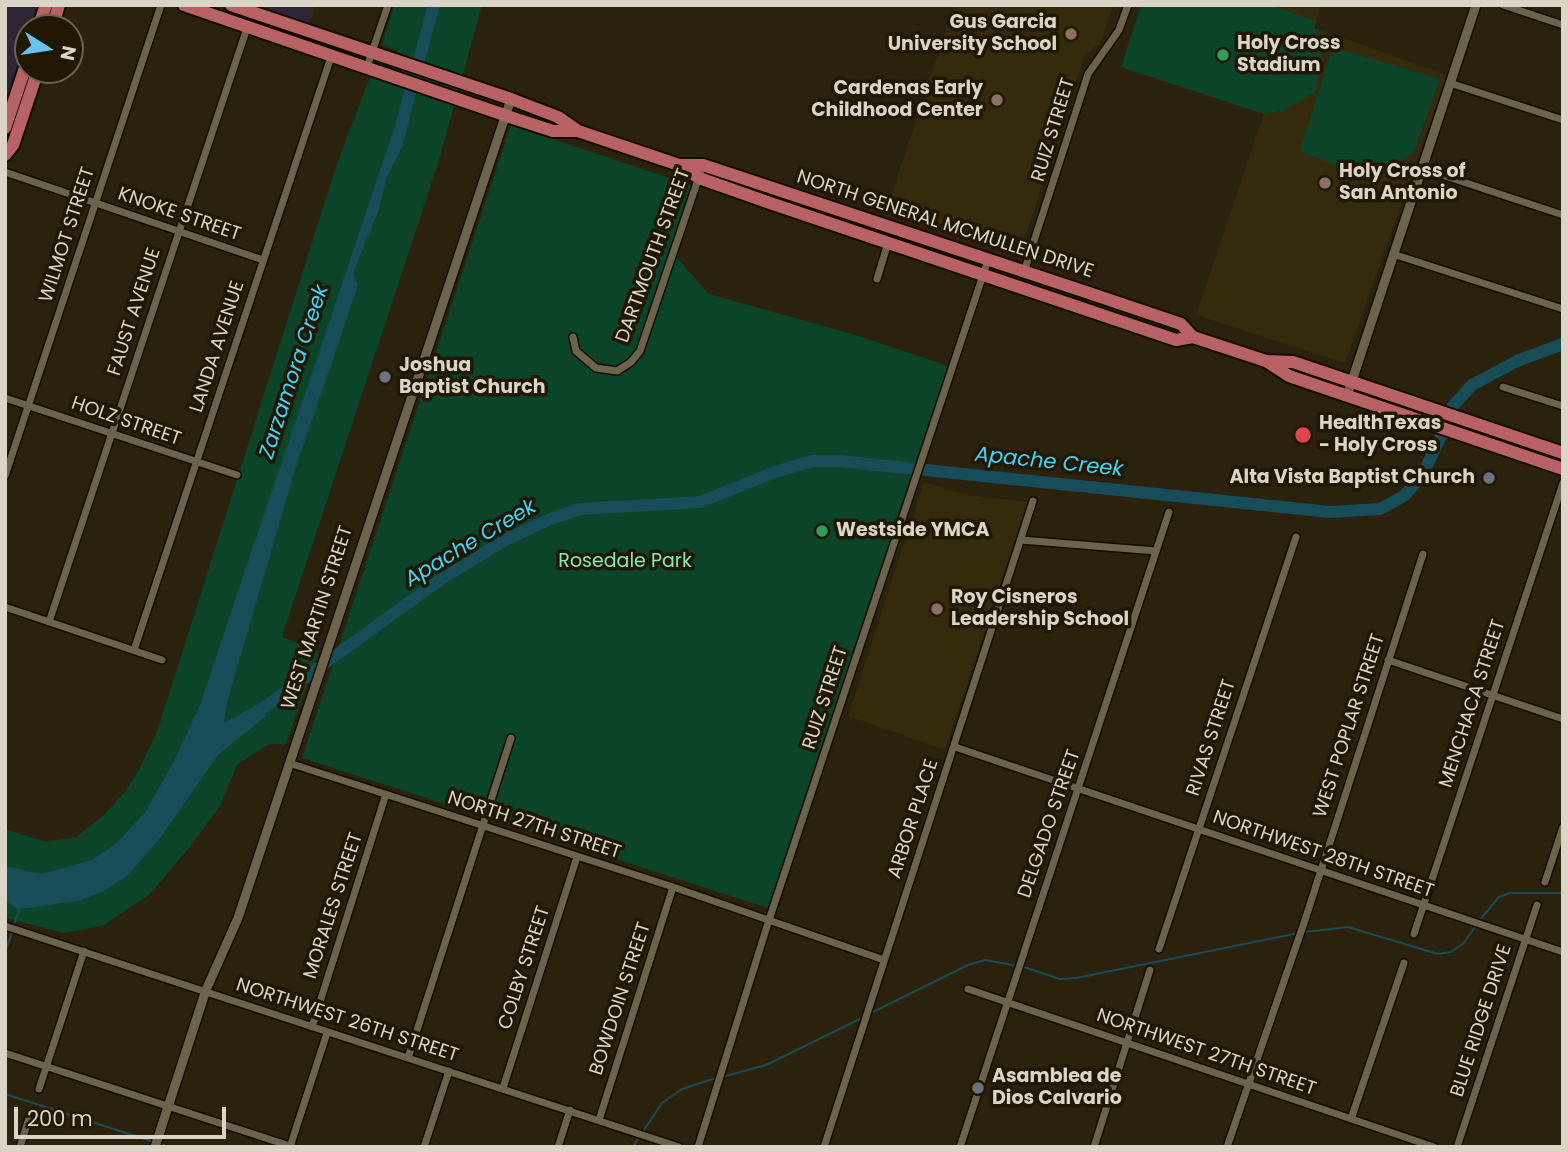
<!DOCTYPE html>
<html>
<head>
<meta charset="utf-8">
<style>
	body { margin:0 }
	#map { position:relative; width:1568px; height:1152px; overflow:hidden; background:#2a220c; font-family:Poppins,sans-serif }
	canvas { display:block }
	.frame { position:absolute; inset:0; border:7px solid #dad5c7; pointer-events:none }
	.north { position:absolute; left:14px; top:14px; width:70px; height:70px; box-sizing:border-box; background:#201804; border:2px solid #6a6452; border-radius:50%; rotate:102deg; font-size:19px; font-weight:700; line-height:28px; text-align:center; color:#dad5c7 }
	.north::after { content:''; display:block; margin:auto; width:24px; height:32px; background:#66c4ef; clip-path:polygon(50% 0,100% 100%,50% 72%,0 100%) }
	.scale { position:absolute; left:14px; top:1107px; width:212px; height:32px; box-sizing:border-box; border:4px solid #dad5c7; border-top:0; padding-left:9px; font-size:21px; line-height:24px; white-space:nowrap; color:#dad5c7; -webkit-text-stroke:5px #201804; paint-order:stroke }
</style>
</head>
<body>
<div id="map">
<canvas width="1568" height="1152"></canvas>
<div class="frame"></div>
<div class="north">N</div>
<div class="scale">200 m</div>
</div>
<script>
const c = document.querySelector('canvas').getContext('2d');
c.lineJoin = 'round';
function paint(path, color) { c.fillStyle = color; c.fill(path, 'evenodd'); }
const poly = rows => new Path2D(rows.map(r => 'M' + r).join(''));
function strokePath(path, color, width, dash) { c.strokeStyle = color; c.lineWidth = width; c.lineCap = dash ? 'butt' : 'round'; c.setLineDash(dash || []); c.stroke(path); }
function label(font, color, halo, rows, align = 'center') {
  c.font = font + ' Poppins,sans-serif'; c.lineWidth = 7; c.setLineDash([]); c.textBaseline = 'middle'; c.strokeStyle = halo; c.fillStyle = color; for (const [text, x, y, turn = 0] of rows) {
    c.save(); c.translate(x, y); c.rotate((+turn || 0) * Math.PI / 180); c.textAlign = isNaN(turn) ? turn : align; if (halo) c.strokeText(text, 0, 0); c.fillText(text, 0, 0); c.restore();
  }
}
paint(poly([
	[5,5,39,5,31,28,28,28,28,38,5,107],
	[256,5,315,5,309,24]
]), '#2f2635');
paint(poly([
	[954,5,1113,5,1101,41,1090,52,1086,51,1019,256,885,215],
	[1141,5,1322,5,1314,28,1447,75,1345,363,1196,315,1264,114,1121,67],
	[924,482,966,495,1028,502,945,750,848,716]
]), '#352a0c');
paint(poly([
	[394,5,482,5,439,160,282,637,319,651,286,744,269,744,237,765,220,806,189,848,150,894,104,925,64,933,5,918,5,829,46,842,76,837,104,815,125,792,140,768,158,729,336,167,370,77,387,82,397,50,382,45],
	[1141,5,1270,5,1316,21,1314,28,1319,30,1316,40,1323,63,1315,92,1285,110,1264,114,1121,67],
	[1337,49,1437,78,1439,81,1414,153,1368,178,1300,151,1331,53],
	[511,125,699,188,676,257,709,294,852,334,948,366,768,908,302,758]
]), '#0c442a');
paint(poly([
	[400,111,410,117,402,147,386,179,379,209,353,273,358,285,295,470,227,702,224,723,258,704,266,716,218,755,160,838,127,876,102,892,78,901,19,909,5,901,5,866,41,874,92,860,118,842,146,811,173,763,200,705]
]), '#174c59');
strokePath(poly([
	[1478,922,1499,897,1510,893,1563,893],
	[14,925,19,910],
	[1304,932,1348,927,1438,954,1451,952,1464,943,1475,927],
	[5,952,13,930],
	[1024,967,1060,979,1076,978,1299,933],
	[869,1014,968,965,985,960,1018,966],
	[722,1077,766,1065,864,1017],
	[5,1094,151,1141],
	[642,1133,662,1103,682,1089,716,1078],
	[160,1144,169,1147],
	[633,1147,639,1137]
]), '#174c59', 2);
strokePath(poly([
	[401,126,434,5],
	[1452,407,1472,385,1517,361,1563,344],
	[248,719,437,582,505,540,548,520,580,509,700,502,775,472,812,461,839,461,1330,512,1380,509,1404,496,1422,476,1441,436]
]), '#174c59', 12);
const minor = poly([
	[1503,5,1563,25],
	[367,67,388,5],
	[1450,83,1563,120],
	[1421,168,1563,215],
	[5,172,263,260],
	[1393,254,1563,309],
	[1024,272,1088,74,1119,30,1128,5],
	[877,279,888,243],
	[573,337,576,351,596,368,617,371,631,362,640,351,703,165],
	[1503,387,1563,406],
	[5,398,237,475],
	[5,476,161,5],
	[1021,540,1156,551],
	[5,607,162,660],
	[49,622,248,25],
	[134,650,332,54],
	[1388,660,1563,719],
	[955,747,1563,952],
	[289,763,673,887,884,960],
	[1545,882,1563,827],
	[5,926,679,1147],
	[1414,934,1563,483],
	[1159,949,1296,537],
	[968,989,1434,1147],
	[312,1027,386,794],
	[5,1053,293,1147],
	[408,1058,511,738],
	[503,1088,577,857],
	[39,1089,84,951],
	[1351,1119,1404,963],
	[599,1120,673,887],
	[20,1147,29,1118],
	[290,1147,327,1033],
	[424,1147,449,1071],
	[558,1147,570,1110],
	[698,1147,769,920,988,260],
	[824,1147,1033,501],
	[960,1147,1169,512],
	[1094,1147,1150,970],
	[1227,1147,1305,920,1423,554],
	[1457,1147,1537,905]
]);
const tertiary = poly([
	[1347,396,1476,5],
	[155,1147,206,990,238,918,511,99]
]);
const primary = poly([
	[184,5,516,119,553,131,578,131],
	[231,5,511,99,558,117,578,131,679,165,699,178,773,204,1176,340,1193,337,1266,361,1289,376,1563,469],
	[38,28,46,5],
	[52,28,59,5],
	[5,128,28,59],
	[5,155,13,145,38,70],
	[679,165,703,165,1086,292,1181,324,1193,337],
	[1266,361,1293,362,1563,453]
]);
strokePath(minor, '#130b00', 10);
strokePath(tertiary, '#130b00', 12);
strokePath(primary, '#130b00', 16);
strokePath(minor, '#6c634b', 7);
strokePath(tertiary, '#6c634b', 9);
strokePath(primary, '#b86266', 12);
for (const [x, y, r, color] of [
	[1071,34,7,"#8d6e63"],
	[1223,55,7,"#2e9e5b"],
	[997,100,7,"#8d6e63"],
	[1325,183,7,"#8d6e63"],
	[385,377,7,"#6b7280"],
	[1303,435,9,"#e0444e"],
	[1489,478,7,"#6b7280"],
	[822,531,7,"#2e9e5b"],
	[937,609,7,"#8d6e63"],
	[978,1088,7,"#6b7280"]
]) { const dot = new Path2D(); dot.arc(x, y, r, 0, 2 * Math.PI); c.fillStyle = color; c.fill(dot); strokePath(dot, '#201804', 2.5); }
label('bold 19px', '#dad5c7', '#201804', [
	["Gus Garcia",1057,23,"right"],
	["University School",1057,45,"right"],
	["Holy Cross",1237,44],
	["Stadium",1237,66],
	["Cardenas Early",983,89,"right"],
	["Childhood Center",983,111,"right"],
	["Holy Cross of",1339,172],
	["San Antonio",1339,194],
	["Joshua",399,366],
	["Baptist Church",399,388],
	["HealthTexas",1319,424],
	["- Holy Cross",1319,446],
	["Alta Vista Baptist Church",1475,478,"right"],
	["Westside YMCA",836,531],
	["Roy Cisneros",951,598],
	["Leadership School",951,620],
	["Asamblea de",992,1077],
	["Dios Calvario",992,1099]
], 'left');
label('19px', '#dad5c7', '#201804', [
	["RUIZ STREET",1054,130,-73],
	["KNOKE STREET",179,215,19],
	["NORTH GENERAL MCMULLEN DRIVE",945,225,18],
	["WILMOT STREET",68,235,-72],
	["DARTMOUTH STREET",654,256,-70],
	["FAUST AVENUE",135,312,-72],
	["LANDA AVENUE",218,347,-72],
	["HOLZ STREET",126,422,19],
	["WEST MARTIN STREET",318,618,-72],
	["RUIZ STREET",826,698,-72],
	["MENCHACA STREET",1473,704,-72],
	["WEST POPLAR STREET",1350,726,-72],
	["RIVAS STREET",1212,738,-72],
	["ARBOR PLACE",914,819,-72],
	["DELGADO STREET",1050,824,-71],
	["NORTH 27TH STREET",534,826,18],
	["NORTHWEST 28TH STREET",1323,855,19],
	["MORALES STREET",334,906,-72],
	["COLBY STREET",525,968,-72],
	["BOWDOIN STREET",621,999,-72],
	["NORTHWEST 26TH STREET",347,1021,18],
	["BLUE RIDGE DRIVE",1482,1021,-72],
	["NORTHWEST 27TH STREET",1206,1053,19]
]);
label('19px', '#82e9b1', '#201804', [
	["Rosedale Park",625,562]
]);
label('italic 21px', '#46d3f6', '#201804', [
	["Zarzamora Creek",295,372,-72],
	["Apache Creek",1049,463,6],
	["Apache Creek",471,544,-31]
]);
</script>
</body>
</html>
